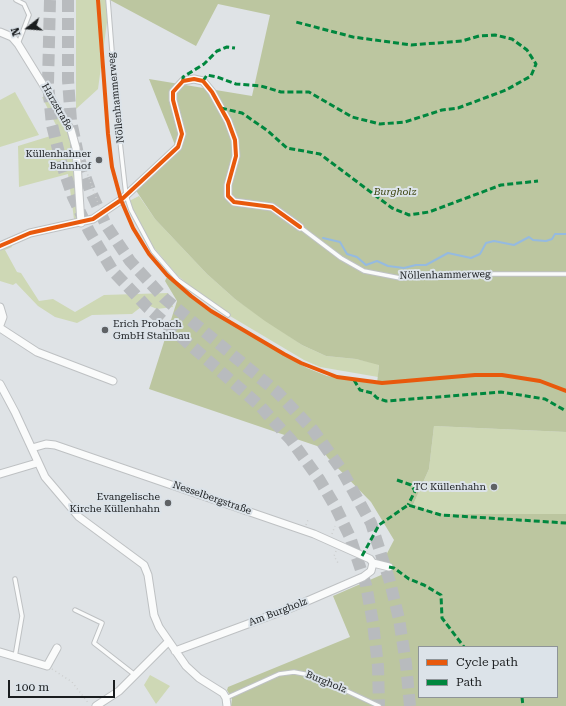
<!DOCTYPE html>
<html>
<head>
<meta charset="utf-8">
<style>
	body { margin:0 }
	#map { position:relative; width:566px; height:706px; overflow:hidden; background:#dfe3e6; font-family:"Roboto Serif",serif }
	canvas { display:block }
	.legend { position:absolute; left:418px; top:646px; width:140px; height:52px; box-sizing:border-box; background:#dce3e9; border:1px solid #8e9498; margin:0; padding:5px 7px; list-style:none; font-size:12px; color:#1a1d1f }
	.legend li { display:flex; align-items:center; gap:8px; height:20px }
	.legend b { width:20px; border:1px solid #8e9498 }
	.north { position:absolute; left:8px; top:8px; width:40px; height:40px; -webkit-text-stroke:3px #dce3e9; paint-order:stroke; rotate:253deg; font-size:11px; font-weight:700; line-height:16px; text-align:center; color:#1a1d1f }
	.north::after { content:''; display:block; margin:auto; width:14px; height:18px; background:#1a1d1f; clip-path:polygon(50% 0,100% 100%,50% 72%,0 100%) }
	.scale { position:absolute; left:8px; top:680px; width:107px; height:18px; box-sizing:border-box; border:2px solid #1a1d1f; border-top:0; padding-left:5px; font-size:12px; line-height:14px; white-space:nowrap; color:#1a1d1f; -webkit-text-stroke:3px #dce3e9; paint-order:stroke }
</style>
</head>
<body>
<div id="map">
<canvas width="566" height="706"></canvas>
<ul class="legend">
<li><b style="height:5px;background:#e8590c"></b>Cycle path</li>
<li><b style="height:5px;background:#00873e"></b>Path</li>
</ul>
<div class="north">N</div>
<div class="scale">100 m</div>
</div>
<script>
const c = document.querySelector('canvas').getContext('2d');
c.lineJoin = 'round';
function paint(path, color) { c.fillStyle = color; c.fill(path, 'evenodd'); }
const poly = rows => new Path2D(rows.map(r => 'M' + r).join(''));
function strokePath(path, color, width, dash) { c.strokeStyle = color; c.lineWidth = width; c.lineCap = dash ? 'butt' : 'round'; c.setLineDash(dash || []); c.stroke(path); }
function label(font, color, halo, rows, align = 'center') {
  c.font = font + ' "Roboto Serif",serif'; c.lineWidth = 4; c.setLineDash([]); c.textBaseline = 'middle'; c.strokeStyle = halo; c.fillStyle = color; for (const [text, x, y, turn = 0] of rows) {
    c.save(); c.translate(x, y); c.rotate((+turn || 0) * Math.PI / 180); c.textAlign = isNaN(turn) ? turn : align; if (halo) c.strokeText(text, 0, 0); c.fillText(text, 0, 0); c.restore();
  }
}
paint(poly([
	[76,0,110,0,98,89,76,109],
	[15,92,39,135,0,147,0,100],
	[42,97,46,97,70,137,73,146,77,220,67,223,55,223,74,219,68,174,19,187,18,146,57,134,58,129],
	[139,196,155,219,207,274,235,299,302,345,326,356,356,359,379,364,378,377,320,367,304,360,230,316,203,297,177,275,149,242,129,201],
	[11,245,12,247,5,250,17,272,21,273,39,301,53,299,75,312,104,295,168,293,173,307,157,309,145,304,132,314,92,315,77,323,55,317,38,306,16,283,13,285,0,281,0,250],
	[434,426,566,432,566,514,441,514,413,505,429,469],
	[150,675,170,686,156,704,144,685]
]), '#ced8b5');
paint(poly([
	[110,0,566,0,566,432,434,426,429,469,413,505,441,514,566,514,566,706,231,706,232,699,227,690,228,687,350,637,333,596,388,572,383,561,394,540,371,502,328,458,320,447,149,389,177,301,165,281,167,277,204,308,307,368,327,376,377,384,379,365,356,359,326,356,302,345,265,321,235,299,207,274,155,219,135,189,138,179,165,158,175,145,149,79,252,96,270,15,218,4,196,46],
	[419,647,557,647,557,697,419,697]
]), '#bcc6a0');
strokePath(poly([
	[323,238,340,242,347,254,357,257,366,265,377,261,388,266,404,268,416,265,426,265,448,253,471,258,480,254,486,243,494,241,514,245,529,237,533,240,546,241,552,239,555,234,566,234]
]), '#95bae0', 2);
strokePath(poly([
	[50,0,48,83,52,125,62,165,73,197,89,231,113,271,148,308,260,406,291,440,319,479,335,506,350,537,366,585,373,623,378,666,379,706],
	[68,0,68,80,71,121,79,159,90,190,106,225,130,261,164,298,277,392,313,430,341,469,371,523,390,582,399,619,406,664,410,706]
]), '#b8bbbe', 12, [12, 6]);
const service = poly([
	[16,0,24,4,29,15,18,44],
	[108,0,117,115,126,195,131,210,153,251,178,280,228,315],
	[300,227,341,258,364,271,400,278,459,274,566,274],
	[15,579,22,616,15,657],
	[75,610,102,623,94,643,135,675],
	[226,698,279,674,294,672,315,676,379,706]
]);
const minor = poly([
	[0,32,12,37,18,44,71,130,76,148,81,223],
	[0,246,30,233,93,219,121,200,178,147,182,134,173,100,173,92,183,81,194,79,203,81,212,92,228,121,235,140,236,156,228,185,228,196,234,202,272,207,300,227],
	[0,307,3,317,0,325],
	[0,328,37,352,113,381],
	[0,384,15,412,45,477,79,517,144,565,148,575,154,615,159,627,186,666,199,678,223,693,226,698,227,706],
	[32,448,46,444,55,445,314,534,370,559,373,563,389,567],
	[0,474,37,463],
	[175,651,291,608,363,577,371,571,373,563],
	[0,652,47,666,57,648],
	[96,706,119,691,168,642]
]);
strokePath(service, '#bec1c3', 5.5);
strokePath(minor, '#bec1c3', 9);
strokePath(poly([
	[85,167,99,206],
	[306,525,308,520],
	[332,534,335,526],
	[336,551,334,556,338,563],
	[52,669,72,682,89,704]
]), '#cdcfcf', 1.5, [1, 3]);
strokePath(service, '#fafbfb', 3.5);
strokePath(minor, '#fafbfb', 7);
strokePath(poly([
	[183,81,183,77,204,64,217,51,227,47,235,48],
	[203,81,207,75,217,77,236,84,261,86,281,92,309,92,352,117,380,124,405,122,442,110,458,108,506,90,531,76,536,64,527,50,512,39,495,35,479,36,462,41,411,45,353,37,296,22],
	[221,108,242,113,268,131,287,148,320,154,392,208,409,215,429,212,501,185,538,181],
	[354,380,360,390,372,393,377,398,386,401,501,392,545,399,566,411],
	[397,480,411,485,415,491,408,505],
	[362,556,379,525,408,505,441,515,566,523],
	[389,567,394,568,409,579,424,585,441,595,442,618,464,647],
	[522,697,523,706]
]), '#00873e', 3, [6, 3]);
strokePath(poly([
	[98,0,108,134,112,167,121,200,133,228,149,254,167,275,191,296,211,311,284,354,301,363,337,377,382,383,475,375,502,375,540,381,566,391],
	[0,246,30,233,93,219,121,200,178,147,182,134,173,100,173,92,183,81,194,79,203,81,212,92,228,121,235,140,236,156,228,185,228,196,234,202,272,207,300,227]
]), '#e8590c', 4);
for (const [x, y, r, color] of [
	[99,160,4,"#5f6265"],
	[105,330,4,"#5f6265"],
	[494,487,4,"#5f6265"],
	[168,503,4,"#5f6265"]
]) { const dot = new Path2D(); dot.arc(x, y, r, 0, 2 * Math.PI); c.fillStyle = color; c.fill(dot); strokePath(dot, '#dce3e9', 1.5); }
label('10px', '#1a1d1f', '#dce3e9', [
	["Nöllenhammerweg",116,98,-96],
	["Harzstraße",57,107,60],
	["Nöllenhammerweg",445,275,-1],
	["Nesselbergstraße",212,498,19],
	["Am Burgholz",278,612,-21],
	["Burgholz",326,682,22]
]);
label('10px', '#1a1d1f', '#dce3e9', [
	["Küllenhahner",91,154],
	["Bahnhof",91,166],
	["Erich Probach",113,324,"left"],
	["GmbH Stahlbau",113,336,"left"],
	["TC Küllenhahn",486,487],
	["Evangelische",160,497],
	["Kirche Küllenhahn",160,509]
], 'right');
label('italic 10px', '#39410b', '#dce3e9', [
	["Burgholz",395,192]
]);
</script>
</body>
</html>
